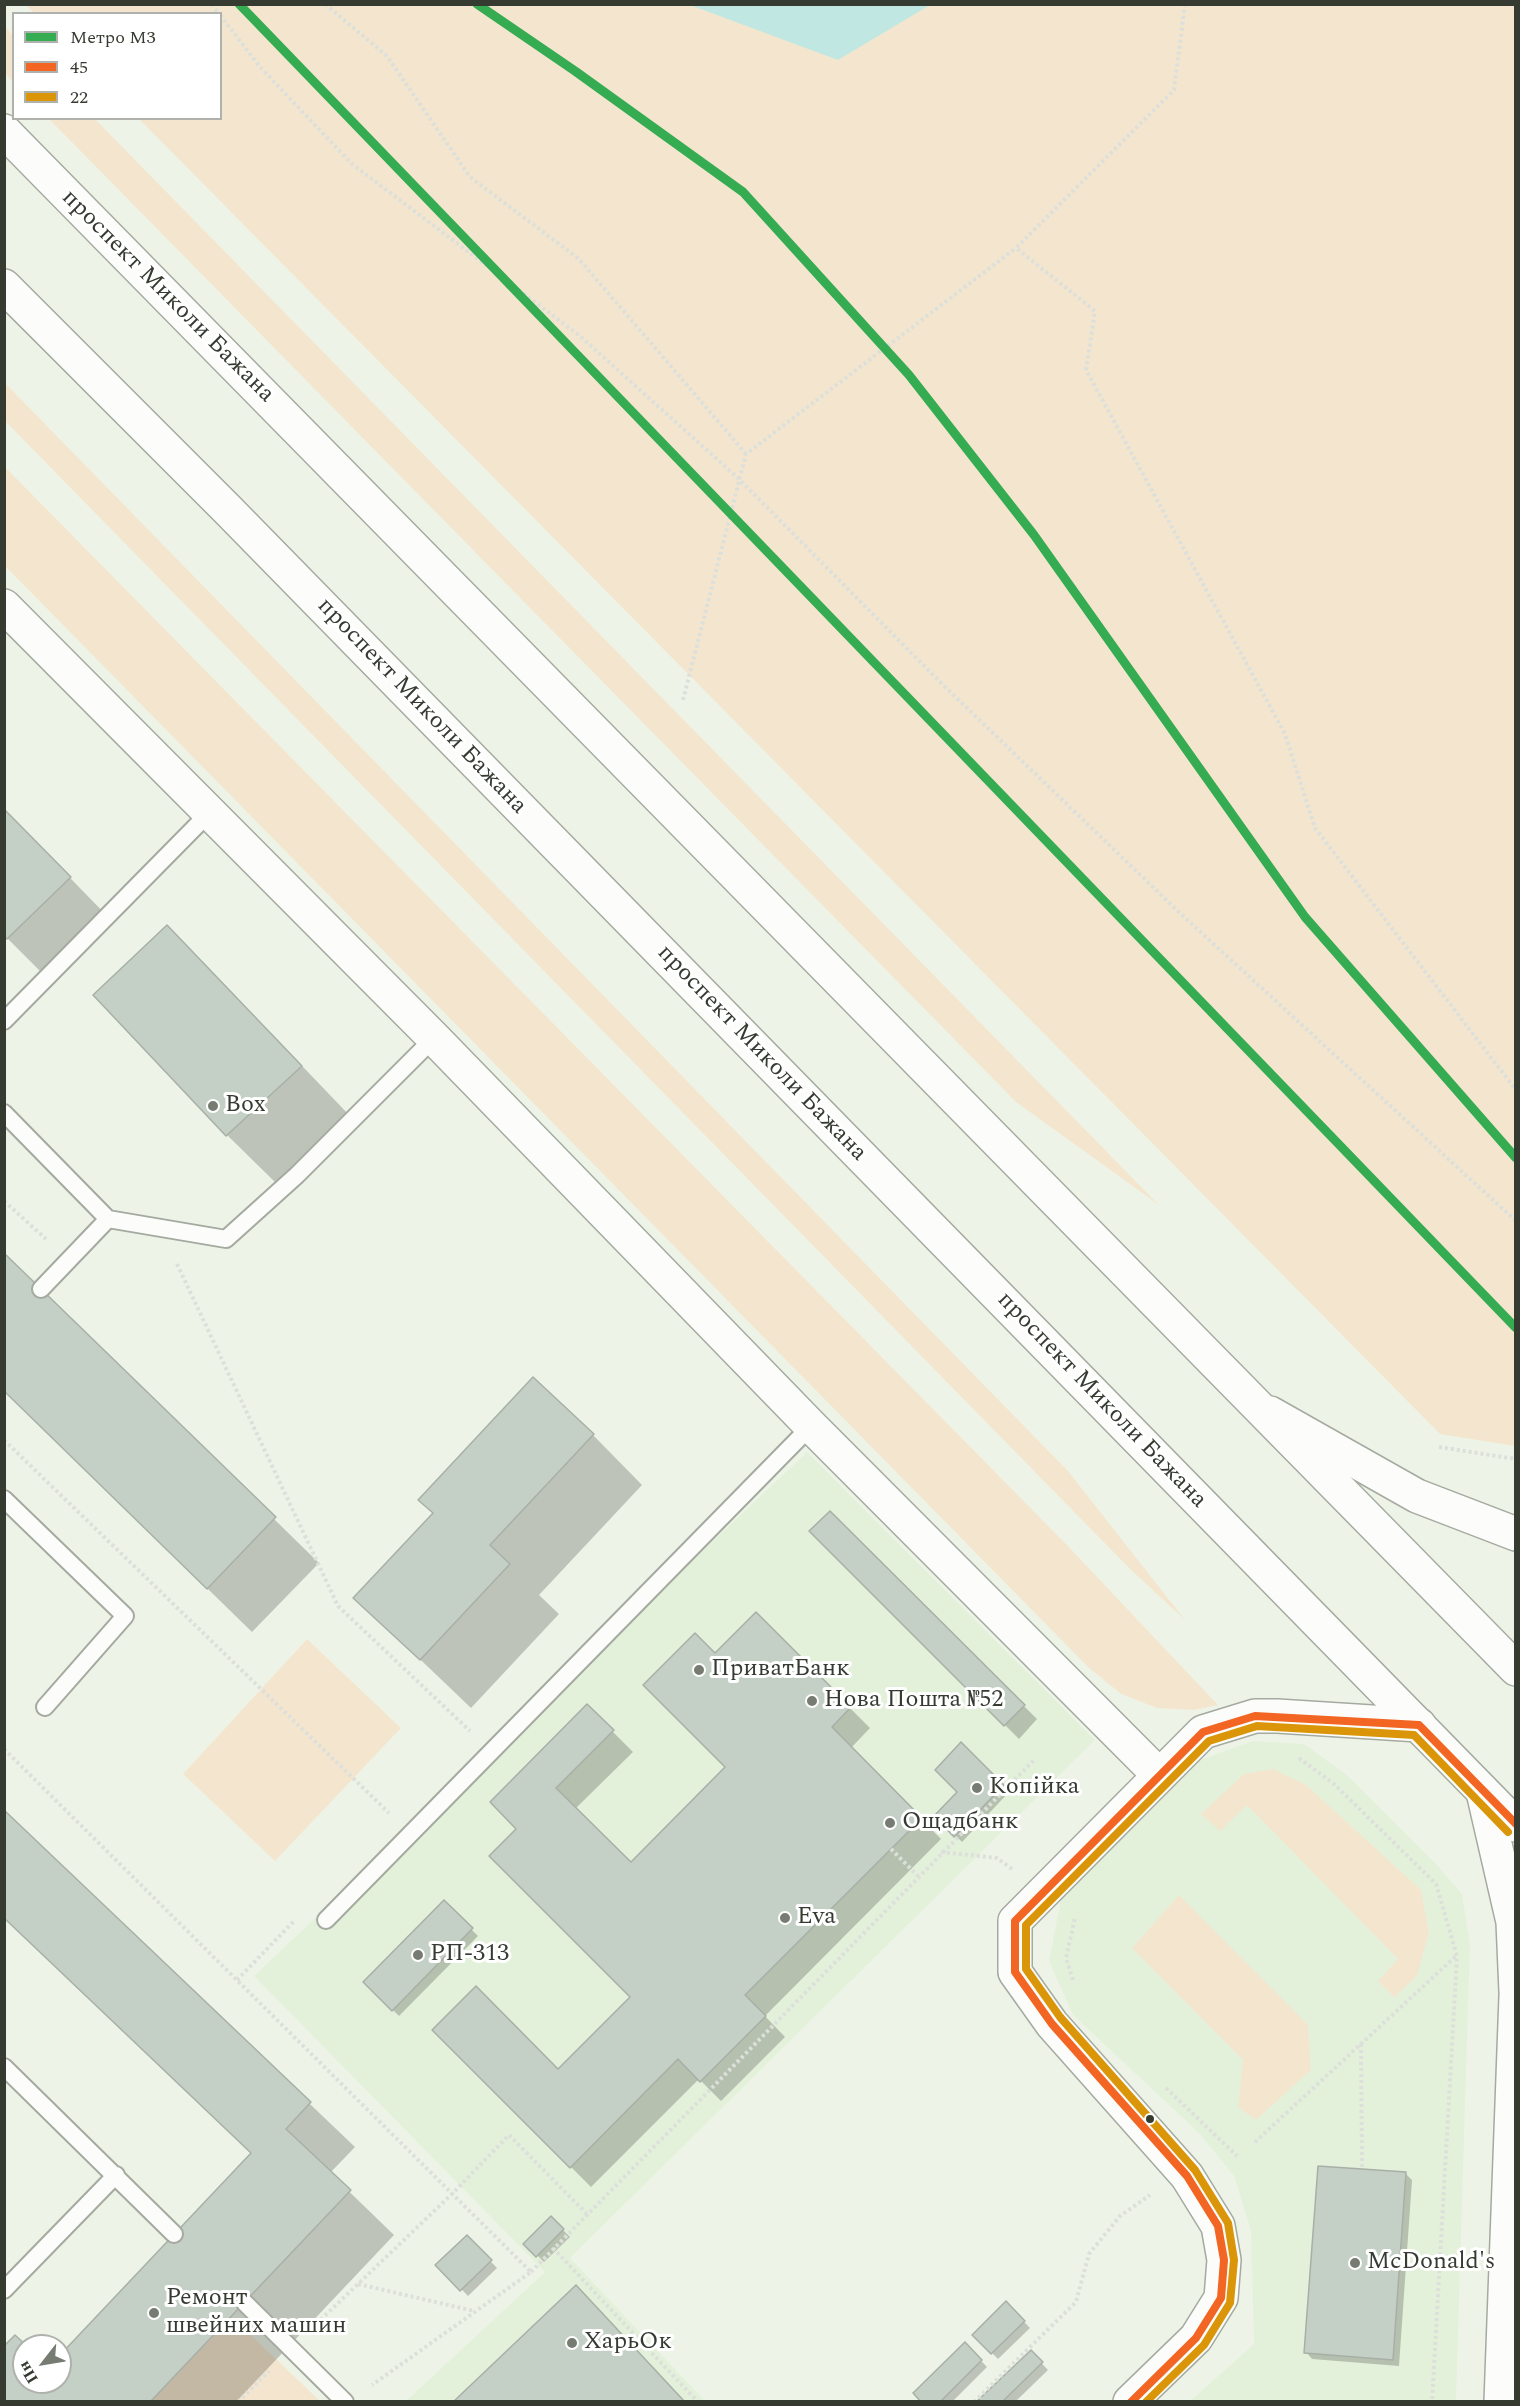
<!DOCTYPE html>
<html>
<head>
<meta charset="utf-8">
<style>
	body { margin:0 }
	#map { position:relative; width:1520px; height:2406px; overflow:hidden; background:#edf4e7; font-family:Spectral,serif }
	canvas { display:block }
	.frame { position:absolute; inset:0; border:6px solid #363b32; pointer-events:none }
	.legend { position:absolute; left:12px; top:12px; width:210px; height:108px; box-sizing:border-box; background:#fff; border:2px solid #afb1ad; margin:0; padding:8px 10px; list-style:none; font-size:18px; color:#363b32 }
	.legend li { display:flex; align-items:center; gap:12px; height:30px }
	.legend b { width:30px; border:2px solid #afb1ad }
	.north { position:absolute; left:12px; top:2334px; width:60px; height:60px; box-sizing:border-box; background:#fff; border:2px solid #afb1ad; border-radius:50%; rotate:239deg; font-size:16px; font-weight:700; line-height:24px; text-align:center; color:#363b32 }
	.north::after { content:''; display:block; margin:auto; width:21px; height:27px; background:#767c71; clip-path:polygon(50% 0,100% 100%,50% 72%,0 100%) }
</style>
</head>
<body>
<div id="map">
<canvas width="1520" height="2406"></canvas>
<div class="frame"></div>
<ul class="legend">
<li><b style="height:8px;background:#35ab52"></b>Метро M3</li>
<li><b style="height:8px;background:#f26522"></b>45</li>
<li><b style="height:8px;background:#da9608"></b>22</li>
</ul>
<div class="north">Пн</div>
</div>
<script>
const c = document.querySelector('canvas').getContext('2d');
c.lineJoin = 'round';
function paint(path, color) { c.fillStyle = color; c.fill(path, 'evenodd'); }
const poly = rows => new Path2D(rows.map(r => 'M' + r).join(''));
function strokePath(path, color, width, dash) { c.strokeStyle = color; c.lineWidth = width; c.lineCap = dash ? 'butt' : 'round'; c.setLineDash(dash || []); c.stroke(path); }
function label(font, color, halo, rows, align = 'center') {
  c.font = font + ' Spectral,serif'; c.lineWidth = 6; c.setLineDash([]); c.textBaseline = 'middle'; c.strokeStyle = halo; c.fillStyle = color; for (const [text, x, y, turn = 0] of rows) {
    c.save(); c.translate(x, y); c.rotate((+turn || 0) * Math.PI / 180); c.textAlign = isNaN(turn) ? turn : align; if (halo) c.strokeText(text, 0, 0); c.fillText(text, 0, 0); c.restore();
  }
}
paint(poly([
	[807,1452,1095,1740,570,2258,705,2401,406,2401,545,2272,254,1976],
	[1253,1741,1304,1744,1347,1775,1436,1864,1462,1894,1470,1944,1456,2401,1190,2401,1254,2344,1251,2231,1234,2176,1199,2133,1073,2015,1049,1961,1063,1888,1181,1767]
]), '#e4f1da');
paint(poly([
	[26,5,1515,5,1515,1446,1440,1434,139,119,220,118,220,14,35,14],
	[5,26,13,36,13,82,5,73],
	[49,119,95,119,1159,1205,1016,1102],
	[5,383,1068,1471,1185,1620,1131,1570,5,421],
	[4,466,1066,1544,1218,1705,1194,1710,1157,1708,1121,1694,1088,1667,5,566],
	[307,1639,401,1728,275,1861,183,1774],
	[1273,1769,1306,1785,1421,1890,1429,1932,1417,1976,1394,1997,1378,1981,1398,1959,1247,1805,1220,1831,1201,1814,1244,1774],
	[1179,1895,1308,2025,1311,2070,1256,2120,1238,2107,1243,2060,1132,1948],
	[231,2316,320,2401,150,2402]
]), '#f4e6ce');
paint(poly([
	[690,5,930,5,838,60]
]), '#c0e7e2');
paint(poly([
	[4,810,114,923,52,983,4,935],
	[216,976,351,1117,277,1184,227,1135],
	[4,1255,319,1563,252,1632,4,1390],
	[593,1435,642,1485,539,1595,559,1614,471,1708,356,1598],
	[830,1513,1037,1719,1019,1739,811,1531],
	[756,1614,870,1728,851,1748,941,1839,765,2016,785,2037,721,2101,699,2079,591,2187,434,2030,558,2071,632,1997,518,1829,587,1706,633,1752,575,1809,631,1864,727,1767,715,1655],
	[961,1745,1009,1792,962,1842,936,1816,959,1792],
	[4,1812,355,2147,330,2173,394,2235,236,2402,4,2402,15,2337,24,2346,24,2382,60,2382,60,2357,252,2154,4,1918],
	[444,1902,478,1936,399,2016,365,1982],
	[1406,2174,1412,2180,1399,2366,1312,2359,1306,2352],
	[551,2218,570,2237,544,2262,526,2244],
	[467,2237,497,2268,468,2296,438,2265],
	[1006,2303,1030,2328,998,2359,974,2335],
	[965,2344,987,2367,952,2402,923,2402],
	[1031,2352,1048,2370,1015,2402,979,2402]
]), '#0003');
const building = poly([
	[4,809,71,877,7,939,4,937,4,809],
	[167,925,302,1066,226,1136,93,995,167,925],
	[4,1253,276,1517,207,1589,4,1391,4,1253],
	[533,1377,594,1434,490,1545,510,1564,420,1660,353,1598,433,1513,418,1500,533,1377],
	[830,1511,1025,1705,1004,1726,809,1531,830,1511],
	[756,1612,851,1707,832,1727,922,1818,745,1995,766,2016,700,2082,678,2059,570,2168,432,2030,476,1986,558,2069,630,1997,489,1856,516,1829,490,1802,587,1704,614,1730,556,1788,631,1862,725,1767,643,1685,695,1633,715,1653,756,1612],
	[961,1742,1004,1785,954,1837,934,1816,957,1792,935,1770,961,1742],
	[4,1810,311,2102,286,2129,351,2190,150,2402,4,2402,4,2346,15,2335,27,2346,24,2346,24,2382,60,2382,60,2355,251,2153,4,1918,4,1810],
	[444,1900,473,1928,392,2011,363,1982,444,1900],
	[1318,2166,1406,2172,1393,2360,1304,2353,1318,2166],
	[551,2216,564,2229,536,2257,523,2244,551,2216],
	[467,2235,492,2260,460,2291,435,2265,467,2235],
	[576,2285,685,2402,453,2402,576,2285],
	[1006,2301,1025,2321,991,2354,972,2335,1006,2301],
	[965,2342,982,2360,940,2402,921,2402,913,2393,965,2342],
	[1031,2350,1043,2362,1002,2402,976,2402,1031,2350]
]);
paint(building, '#c4cfc5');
strokePath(building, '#a8afa7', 1.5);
const service = poly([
	[4,1021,209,813],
	[4,1113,108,1219,226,1239,297,1175,434,1038],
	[41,1289,108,1219],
	[4,1499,125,1616,45,1707],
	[326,1920,811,1426],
	[4,2067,174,2234],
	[4,2290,116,2175],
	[245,2303,345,2402]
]);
const minor = poly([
	[4,606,434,1038,811,1426,1159,1775]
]);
const tertiary = poly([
	[1270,1413,1417,1496,1516,1534],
	[1483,1792,1513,1922,1516,1992],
	[1130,2402,1196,2338,1221,2298,1224,2260,1218,2226,1187,2176,1052,2024,1015,1972,1015,1921,1203,1732,1255,1716,1277,1716,1419,1725],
	[1501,2402,1516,1996]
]);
const trunk = poly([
	[4,131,1516,1669],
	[4,286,228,510,1516,1825]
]);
strokePath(service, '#a5aaa0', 20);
strokePath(minor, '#a5aaa0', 36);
strokePath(tertiary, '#a5aaa0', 36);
strokePath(trunk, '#a5aaa0', 36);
strokePath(poly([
	[212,4,219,14],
	[325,4,387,56,470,177,579,259,746,454],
	[1185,4,1174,90,1016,248,1095,311,1086,370,1285,734,1315,828,1516,1090],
	[220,15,260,67,352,164,580,336,739,479,940,682,1183,916,1516,1221],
	[683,700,746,454,1016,248],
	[4,1201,46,1239],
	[177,1264,338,1606,470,1731],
	[4,1440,389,1813],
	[1439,1447,1516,1459],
	[4,1749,531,2272,372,2385],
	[1299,1758,1334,1784,1436,1884,1457,1956,1432,2402],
	[891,1849,918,1876],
	[941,1852,997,1858,1012,1869],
	[237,1980,294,1921],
	[1073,1980,1066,1958,1075,1918],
	[1361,2044,1362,2169],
	[1166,2088,1237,2156],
	[1255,2142,1456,1956],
	[553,2248,698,2402],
	[531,2272,1034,1760],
	[358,2284,474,2311],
	[312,2328,452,2194,509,2135,587,2214],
	[238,2402,269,2371],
	[974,2402,1076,2302,1089,2254,1120,2216,1150,2195]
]), '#dcdfda', 4, [3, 3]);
strokePath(service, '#fcfdfb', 16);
strokePath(minor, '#fcfdfb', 33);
strokePath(tertiary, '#fcfdfb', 33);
strokePath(trunk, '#fcfdfb', 33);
strokePath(poly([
	[1131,2402,1196,2338,1221,2298,1224,2260,1218,2226,1187,2176,1052,2024,1015,1972,1015,1921,1203,1732,1255,1716,1419,1725,1516,1824]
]), '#f26522', 8);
strokePath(poly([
	[1146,2402,1204,2345,1230,2303,1234,2260,1228,2223,1195,2170,1060,2017,1026,1969,1026,1925,1209,1741,1257,1726,1414,1735,1508,1832]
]), '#da9608', 8);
strokePath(poly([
	[239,4,1516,1328],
	[477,4,575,71,743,192,909,375,1034,535,1305,917,1516,1158]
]), '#35ab52', 9);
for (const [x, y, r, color] of [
	[213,1106,6,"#767c71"],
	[699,1670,6,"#767c71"],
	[812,1701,6,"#767c71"],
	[977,1788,6,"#767c71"],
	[890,1823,6,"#767c71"],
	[785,1918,6,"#767c71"],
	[418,1955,6,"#767c71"],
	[1150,2119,5,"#363b32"],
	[1355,2263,6,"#767c71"],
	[154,2313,6,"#767c71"],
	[572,2343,6,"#767c71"]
]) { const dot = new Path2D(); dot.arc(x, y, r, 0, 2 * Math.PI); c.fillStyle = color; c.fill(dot); strokePath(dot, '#fff', 2); }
label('24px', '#363b32', '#fff', [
	["проспект Миколи Бажана",167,297,45],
	["проспект Миколи Бажана",421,707,46],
	["проспект Миколи Бажана",761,1054,46],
	["проспект Миколи Бажана",1101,1401,46]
]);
label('24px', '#363b32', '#fff', [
	["Box",225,1106],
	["ПриватБанк",711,1670],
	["Нова Пошта №52",824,1701],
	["Копійка",989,1788],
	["Ощадбанк",902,1823],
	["Eva",797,1918],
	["РП-313",430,1955],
	["McDonald's",1367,2263],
	["Ремонт",166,2299],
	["швейних машин",166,2327],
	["ХарьОк",584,2343]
], 'left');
</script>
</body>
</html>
